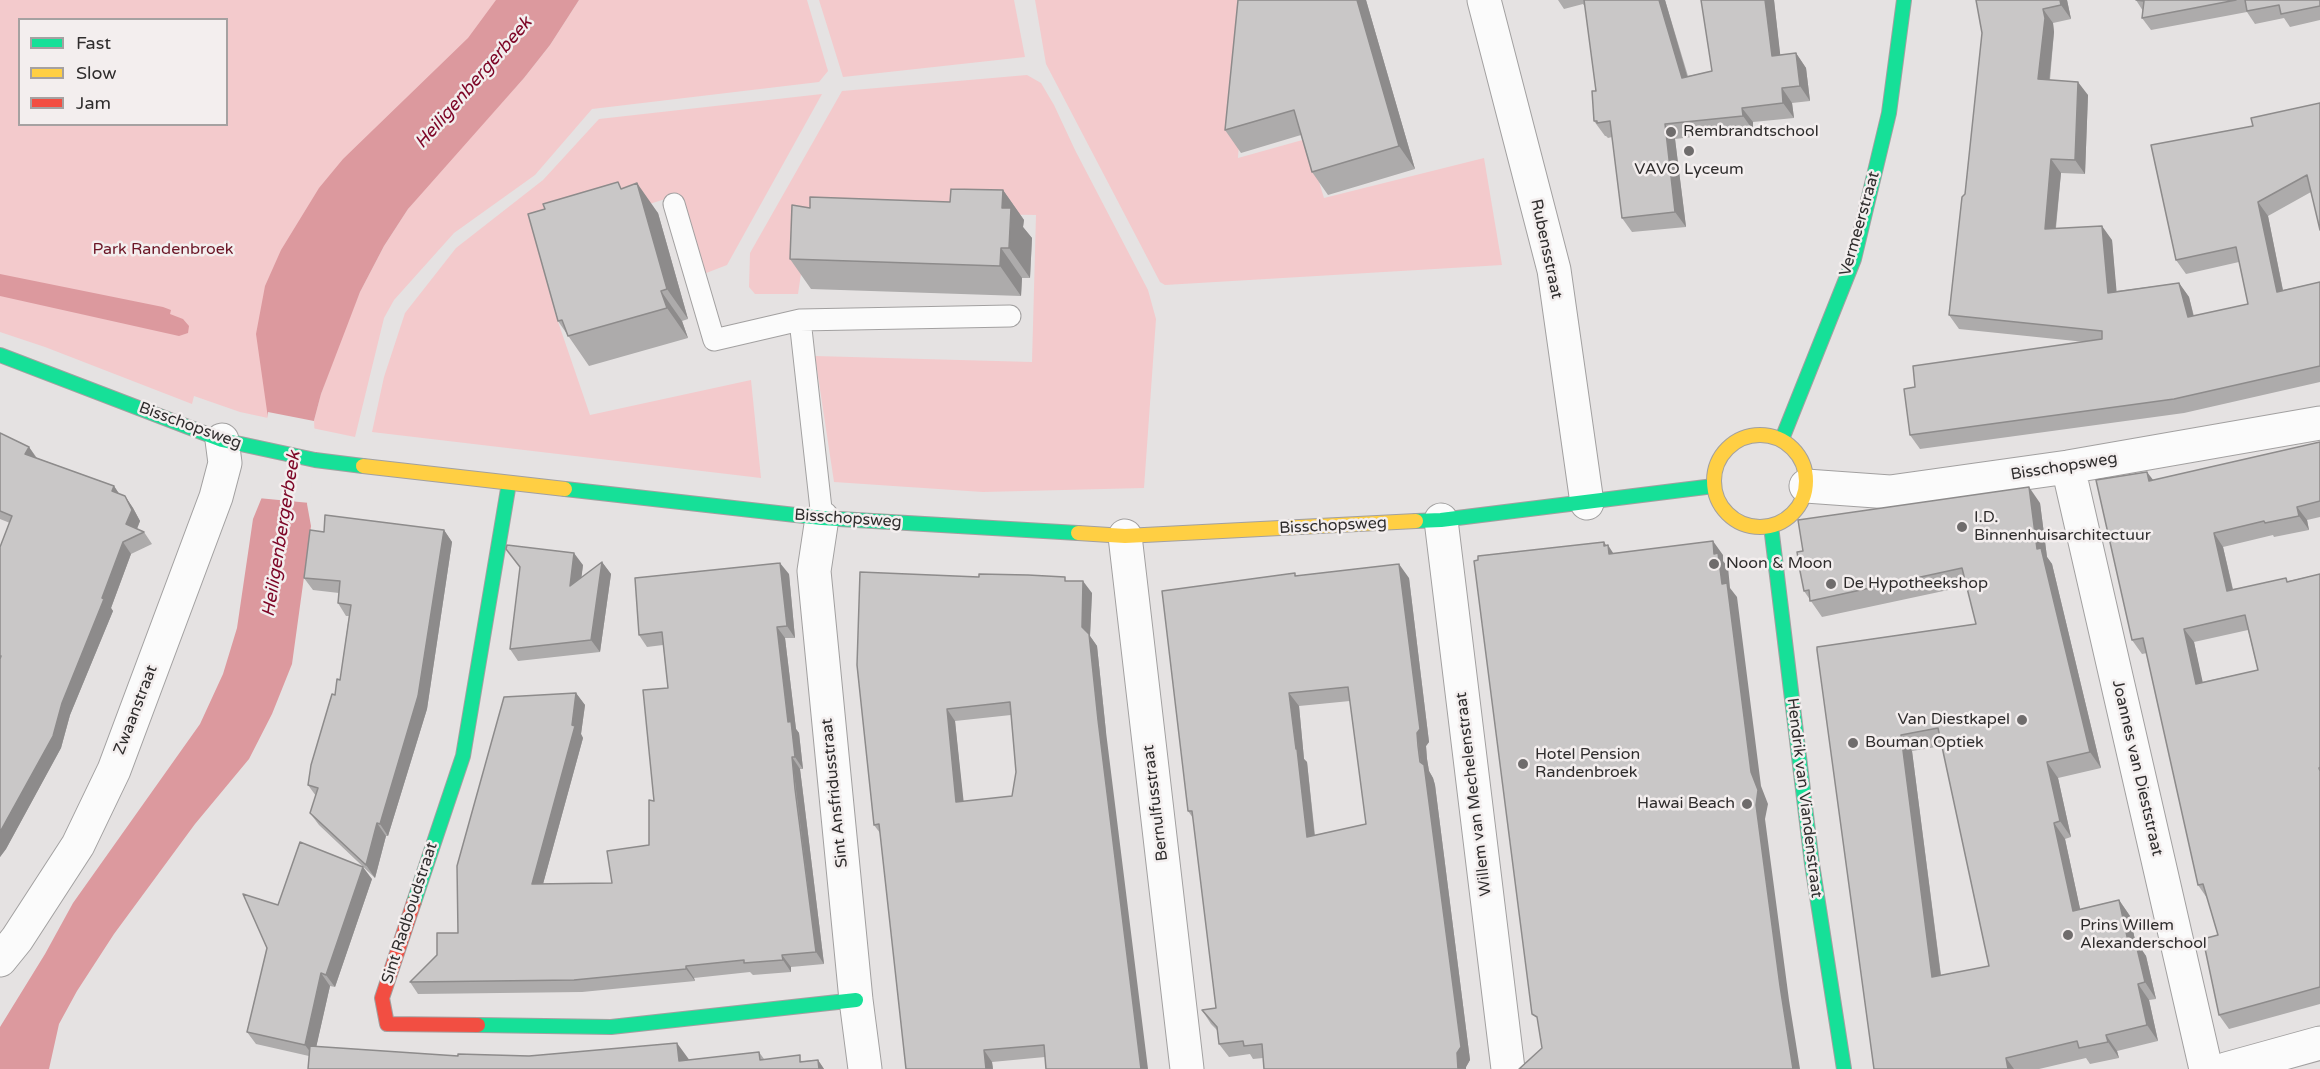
<!DOCTYPE html>
<html>
<head>
<meta charset="utf-8">
<style>
	body { margin:0 }
	#map { position:relative; width:2320px; height:1069px; overflow:hidden; background:#e5e2e2; font-family:"Varela Round",sans-serif }
	canvas { display:block }
	.legend { position:absolute; left:18px; top:18px; width:210px; height:108px; box-sizing:border-box; background:#f3eeee; border:2px solid #a5a1a1; margin:0; padding:8px 10px; list-style:none; font-size:18px; color:#2f2d2d }
	.legend li { display:flex; align-items:center; gap:12px; height:30px }
	.legend b { width:30px; border:2px solid #a5a1a1 }
</style>
</head>
<body>
<div id="map">
<canvas width="2320" height="1069"></canvas>
<ul class="legend">
<li><b style="height:8px;background:#16e098"></b>Fast</li>
<li><b style="height:8px;background:#ffcf43"></b>Slow</li>
<li><b style="height:8px;background:#f24e42"></b>Jam</li>
</ul>
</div>
<script>
const c = document.querySelector('canvas').getContext('2d');
c.lineJoin = 'round';
function paint(path, color) { c.fillStyle = color; c.fill(path, 'evenodd'); }
const poly = rows => new Path2D(rows.map(r => 'M' + r).join(''));
function strokePath(path, color, width, dash) { c.strokeStyle = color; c.lineWidth = width; c.lineCap = dash ? 'butt' : 'round'; c.setLineDash(dash || []); c.stroke(path); }
function label(font, color, halo, rows, align = 'center') {
  c.font = font + ' "Varela Round",sans-serif'; c.lineWidth = 5; c.setLineDash([]); c.textBaseline = 'middle'; c.strokeStyle = halo; c.fillStyle = color; for (const [text, x, y, turn = 0] of rows) {
    c.save(); c.translate(x, y); c.rotate((+turn || 0) * Math.PI / 180); c.textAlign = isNaN(turn) ? turn : align; if (halo) c.strokeText(text, 0, 0); c.fillText(text, 0, 0); c.restore();
  }
}
paint(poly([
	[0,0,508,0,268,418,240,412,194,396,192,404,45,347,0,332],
	[20,20,226,20,226,124,20,124],
	[579,0,807,0,828,71,819,82,592,109,535,175,454,233,394,300,384,318,355,437,312,428,321,394,342,335,360,292,384,246,408,209,433,178,524,78,550,45],
	[819,0,1014,0,1025,57,843,77],
	[1035,0,1270,0,1248,11,1238,158,1306,139,1324,198,1484,158,1502,265,1165,285,1160,282,1046,64],
	[1027,75,1041,83,1054,105,1075,150,1148,290,1156,319,1144,488,983,492,834,482,815,356,1032,362,1036,215,968,214,809,219,798,294,755,294,749,287,750,253,842,91],
	[822,94,727,265,701,275,678,195,545,237,554,310,590,415,751,380,761,478,372,432,384,377,405,313,456,248,543,180,599,119]
]), '#f3cacc');
paint(poly([
	[496,0,579,0,550,45,524,78,408,209,384,246,360,292,321,394,312,428,307,504,311,526,292,664,272,714,249,759,195,824,114,934,77,991,59,1024,49,1069,0,1069,0,1027,45,954,73,903,200,724,223,674,237,628,253,519,262,497,268,418,256,334,265,286,281,250,319,188,343,159,468,38],
	[0,274,163,307,171,310,170,314,183,319,189,326,188,333,179,336,0,296]
]), '#dc999e');
paint(poly([
	[268,412,314,421,315,440,310,503,258,498]
]), '#e5e2e2');
const lane = poly([
	[674,204,714,340,800,320],
	[822,518,800,320,1010,316]
]);
const street = poly([
	[1484,0,1554,270,1587,503],
	[2068,467,2206,1069],
	[1806,486,1890,492,2068,467,2320,423],
	[822,518,814,571,856,1000,865,1069],
	[1441,520,1508,1069],
	[1125,536,1187,1069],
	[0,960,17,939,78,845,114,770,216,497,225,463,222,440],
	[2226,1069,2320,1043]
]);
const fast = poly([
	[0,355,222,440,315,460,363,466],
	[1782,439,1854,259,1889,113,1904,0],
	[565,489,822,518,1078,533],
	[1416,521,1441,520,1714,486],
	[1771,526,1812,864,1844,1069],
	[414,902,463,756,509,483],
	[478,1025,611,1027,856,1000]
]);
const slow = poly([
	'1714 481a46 46 0 1 1 92 0a46 46 0 1 1-92 0Z',
	[363,466,565,489],
	[1078,533,1125,536,1416,521]
]);
const jam = poly([
	[414,902,382,998,387,1024,478,1025]
]);
strokePath(lane, '#a2a0a0', 23);
strokePath(street, '#a2a0a0', 35);
strokePath(fast, '#a2a0a0', 16);
strokePath(slow, '#a2a0a0', 16);
strokePath(jam, '#a2a0a0', 16);
strokePath(lane, '#fbfbfb', 21);
strokePath(street, '#fbfbfb', 33);
strokePath(fast, '#16e098', 14);
strokePath(slow, '#ffcf43', 14);
strokePath(jam, '#f24e42', 14);
paint(poly([
	[1238,0,1366,0,1415,169,1328,195,1312,172,1301,135,1241,153,1225,130],
	[1558,0,1665,0,1688,76,1712,71,1774,0,1780,55,1796,53,1806,68,1810,101,1792,103,1794,118,1753,122,1753,130,1675,139,1686,227,1632,232,1622,218,1612,137,1608,138,1606,136,1605,136,1594,121,1596,91,1585,7,1583,4,1564,9],
	[2067,0,2071,19,2053,23,2054,32,2050,80,2088,95,2085,174,2061,173,2056,228,2112,240,2116,291,2179,283,2189,297,2194,316,2248,304,2239,262,2186,274,2176,260,2253,126,2320,103,2311,192,2268,216,2283,290,2320,282,2320,382,2184,413,1920,449,1910,435,1915,387,2085,342,1959,329,1949,315,1965,194,1982,33],
	[2136,0,2320,0,2320,20,2290,27,2284,18,2255,24,2247,12,2151,30,2142,18,2143,11],
	[622,188,658,213,688,319,682,321,688,338,589,366,558,321],
	[1003,190,1024,220,1023,227,1032,238,1030,278,1022,278,1021,296,811,289,790,259,810,208,950,202],
	[0,433,29,447,37,458,114,486,119,494,125,496,133,508,140,521,137,529,144,532,152,544,131,554,111,608,113,611,70,715,61,748,6,849,0,857,0,547,10,523,0,519],
	[2320,442,2320,517,2307,520,2309,530,2274,537,2273,535,2223,547,2233,589,2288,581,2320,574,2320,1004,2229,1029,2219,1015,2218,935,2207,898,2198,885,2147,653,2142,654,2132,640,2153,480],
	[2248,630,2258,670,2202,682,2194,642],
	[2040,503,2047,557,2052,564,2101,768,2058,778,2071,837,2065,839,2080,909,2119,900,2130,916,2135,940,2146,956,2156,999,2149,1000,2158,1041,2117,1051,2119,1058,2090,1064,2086,1058,2039,1069,1874,1069,1817,647,1976,624,1967,586,1822,617,1804,591],
	[1942,746,1989,966,1941,975,1912,751],
	[444,530,452,542,427,709,388,836,386,836,375,878,319,825,310,813,316,796,308,785,340,680,349,616,346,616,338,603,339,593,313,590,304,578,324,532],
	[506,549,583,565,581,578,602,562,611,574,600,652,518,661,510,649,520,568],
	[789,574,795,638,785,638,796,729,799,733,803,769,800,769,804,801,824,964,791,967,791,972,753,975,750,972,694,978,695,981,582,992,418,994,410,982,458,933,576,693,585,705,581,734,583,738,543,884,612,883,649,845,668,688,663,645,647,647,639,635],
	[1297,576,1409,578,1429,742,1426,746,1427,759,1429,771,1433,778,1435,785,1470,1060,1466,1067,1263,1058,1253,1059,1250,1054,1229,1057,1219,1044,1218,1031,1211,1024,1202,1010,1216,1008,1193,818,1188,811],
	[1350,701,1366,824,1315,835,1307,762,1304,759,1299,706],
	[1067,581,1092,593,1090,636,1097,646,1106,732,1045,1057,992,1062,993,1069,880,833,874,825,857,665],
	[1011,715,1016,772,1012,796,963,802,955,721],
	[372,879,335,987,330,986,316,1047,458,1056,689,1060,759,1052,764,1059,804,1061,818,1060,824,1069,308,1069,309,1056,256,1044,247,1032,278,905]
]), '#adabab');
paint(poly([
	[1357,0,1366,0,1415,169,1399,146],
	[1659,0,1665,0,1692,93,1682,78],
	[1765,0,1774,0,1782,70,1772,56],
	[2060,0,2067,0,2071,19,2061,5],
	[2043,9,2053,23,2054,32,2048,93,2038,79],
	[1796,53,1806,68,1810,101,1800,86],
	[2078,82,2088,95,2085,174,2075,160],
	[1782,88,1792,103,1794,118,1783,103],
	[1742,108,1753,122,1753,130,1743,116],
	[1665,124,1675,139,1686,227,1675,212],
	[2051,159,2061,173,2054,243,2045,229],
	[637,183,658,213,688,319,667,289],
	[1003,190,1024,220,1023,227,1032,238,1030,278,1009,248,1002,208],
	[2258,202,2268,216,2286,306,2277,292],
	[2102,226,2112,240,2118,307,2108,293],
	[1001,248,1022,278,1021,296,1000,266],
	[2179,283,2189,297,2197,331,2188,317],
	[661,291,682,321,688,338,667,308],
	[29,447,37,459,25,454],
	[2147,472,2157,485,2149,481],
	[114,486,122,498,112,491],
	[2029,487,2040,503,2047,557,2052,564,2101,768,2090,752,2037,549],
	[125,496,133,508,140,521,134,536,126,524],
	[2297,507,2307,520,2309,530,2299,516],
	[444,530,452,542,427,709,388,836,380,824],
	[2214,533,2223,547,2236,604,2227,591],
	[1713,541,1723,555,1723,561,1728,567,1730,588,1737,597,1761,786,1768,804,1765,819,1789,1000,1800,1069,1793,1069,1780,986,1751,772,1722,584,1714,554],
	[123,542,131,554,111,608,113,611,70,715,61,748,6,849,0,857,0,832,102,598],
	[1604,542,1608,548,1608,545,1617,559,1609,554,1604,546],
	[574,553,583,565,579,598,570,586],
	[602,562,611,574,600,652,591,640],
	[780,563,789,574,795,638,787,626],
	[1399,564,1409,578,1429,742,1426,746,1427,759,1429,771,1433,778,1435,785,1470,1060,1466,1067,1466,1069,1458,1069,1417,733],
	[1083,581,1092,593,1090,636,1097,646,1106,732,1148,1069,1141,1069,1082,627],
	[777,627,785,638,796,729,799,733,803,769,795,757,788,722],
	[2184,629,2194,642,2206,697,2196,684],
	[576,693,585,705,581,734,583,738,540,895,532,884,572,725],
	[1289,693,1299,706,1304,759,1307,762,1316,850,1307,837],
	[947,709,955,721,965,814,956,802],
	[1901,735,1912,751,1943,993,1932,977],
	[792,757,800,769,824,964,816,952],
	[2047,762,2058,778,2071,837,2060,821],
	[377,823,386,836,375,878,366,865],
	[2054,823,2065,839,2084,927,2073,911],
	[363,867,372,879,335,987,326,975],
	[2119,900,2130,916,2135,940,2146,956,2156,999,2145,982,2128,941],
	[782,955,791,967,791,972,783,960],
	[686,966,694,978,695,981,686,969],
	[321,973,330,986,314,1057,305,1045],
	[2138,984,2149,1000,2158,1041,2147,1025],
	[2106,1035,2117,1051,2119,1058,2108,1042],
	[677,1043,693,1065,679,1061],
	[984,1050,992,1062,993,1069,986,1069],
	[2006,1058,2014,1069,2008,1069],
	[818,1060,824,1069,819,1069]
]), '#8d8b8b');
const building = poly([
	[1238,0,1357,0,1399,146,1312,172,1294,110,1225,130,1238,0],
	[1584,0,1659,0,1682,78,1712,71,1701,0,1765,0,1772,56,1796,53,1800,86,1782,88,1783,103,1742,108,1743,116,1665,124,1675,212,1622,218,1610,121,1597,123,1597,121,1594,121,1592,91,1596,91,1584,0],
	[1976,0,2060,0,2061,5,2043,9,2045,18,2038,79,2078,82,2075,160,2051,159,2045,229,2102,226,2108,293,2179,283,2188,317,2248,304,2236,247,2176,260,2151,145,2253,126,2251,118,2320,103,2320,230,2307,175,2258,202,2277,292,2320,282,2320,366,2174,399,1910,435,1904,389,1915,387,1913,366,2102,339,2102,331,1949,315,1962,197,1965,194,1982,33,1976,0],
	[2136,0,2236,0,2142,18,2144,1,2136,0],
	[2245,0,2320,0,2320,6,2281,14,2279,5,2247,11,2245,0],
	[618,182,621,189,637,183,667,289,661,291,667,308,568,336,562,320,558,321,528,214,545,209,543,204,618,182],
	[951,189,1003,190,1002,208,1011,208,1009,248,1001,248,1000,266,790,259,792,205,810,208,810,197,950,202,951,189],
	[0,433,29,447,25,454,114,486,112,491,125,496,132,510,126,524,144,532,123,542,102,598,104,599,62,703,53,736,0,832,0,659,1,656,0,656,0,547,12,516,0,511,0,433],
	[2320,442,2320,501,2297,507,2299,516,2265,523,2264,521,2214,533,2227,591,2286,578,2287,582,2320,574,2320,767,2319,768,2320,771,2320,987,2219,1015,2203,939,2218,935,2203,884,2198,885,2143,638,2132,640,2096,480,2147,472,2149,481,2320,442],
	[2245,615,2258,670,2196,684,2184,629,2245,615],
	[2029,487,2037,549,2041,548,2090,752,2047,762,2060,821,2054,823,2073,911,2119,900,2128,941,2135,940,2145,982,2138,984,2147,1025,2106,1035,2108,1042,2079,1048,2077,1041,2006,1058,2008,1069,1874,1069,1817,650,1817,647,1976,624,1962,568,1810,601,1809,590,1804,591,1800,571,1797,552,1803,551,1798,520,2029,487],
	[1938,728,1989,966,1932,977,1901,735,1938,728],
	[325,515,444,530,418,696,380,824,377,823,366,865,310,813,318,788,308,785,311,765,332,694,335,695,337,679,340,680,351,605,338,603,340,581,304,578,310,530,324,532,325,515],
	[1713,541,1714,554,1718,553,1722,584,1727,583,1751,772,1758,790,1756,805,1780,986,1793,1069,1519,1069,1542,1048,1537,1017,1532,1014,1474,561,1478,560,1478,556,1604,542,1604,546,1608,545,1609,554,1713,541],
	[507,545,574,553,570,586,602,562,591,640,510,649,520,567,506,549,507,545],
	[780,563,787,626,777,627,788,722,791,721,795,757,792,757,795,789,816,952,782,955,783,960,744,963,744,960,686,966,686,969,574,980,410,982,437,955,437,933,458,933,457,866,504,697,576,693,572,725,575,726,532,884,612,883,607,851,649,845,649,800,654,801,643,690,668,688,662,632,639,635,635,578,780,563],
	[1399,564,1420,729,1417,733,1418,746,1420,762,1424,765,1425,772,1461,1047,1457,1053,1458,1069,1264,1069,1262,1044,1244,1046,1243,1041,1219,1044,1217,1027,1202,1010,1216,1008,1192,811,1188,811,1162,591,1295,573,1295,576,1399,564],
	[1348,687,1366,824,1307,837,1297,749,1296,749,1289,693,1348,687],
	[860,572,979,577,979,574,1028,575,1065,577,1065,581,1083,581,1082,627,1089,634,1098,720,1141,1069,1046,1069,1044,1045,984,1050,986,1069,906,1069,879,824,874,825,857,665,860,572],
	[1010,702,1016,772,1012,796,956,802,947,709,1010,702],
	[300,842,363,867,326,975,321,973,305,1045,247,1032,267,948,243,894,278,905,300,842],
	[677,1043,679,1061,759,1052,760,1060,800,1055,800,1062,818,1060,819,1069,308,1069,310,1046,458,1056,458,1054,529,1056,677,1043]
]);
paint(building, '#c9c7c7');
strokePath(building, '#8d8b8b', 1.5);
for (const [x, y, r, color] of [
	[1671,132,6,"#6f6c6c"],
	[1689,151,6,"#6f6c6c"],
	[1962,527,6,"#6f6c6c"],
	[1714,564,6,"#6f6c6c"],
	[1831,584,6,"#6f6c6c"],
	[2022,720,6,"#6f6c6c"],
	[1853,743,6,"#6f6c6c"],
	[1523,764,6,"#6f6c6c"],
	[1747,804,6,"#6f6c6c"],
	[2068,935,6,"#6f6c6c"]
]) { const dot = new Path2D(); dot.arc(x, y, r, 0, 2 * Math.PI); c.fillStyle = color; c.fill(dot); strokePath(dot, '#f3eeee', 2); }
label('16px', '#2f2d2d', '#f3eeee', [
	["Rembrandtschool",1683,132],
	["VAVO Lyceum",1689,170,"center"],
	["I.D.",1974,518],
	["Binnenhuisarchitectuur",1974,536],
	["Noon & Moon",1726,564],
	["De Hypotheekshop",1843,584],
	["Van Diestkapel",2010,720,"right"],
	["Bouman Optiek",1865,743],
	["Hotel Pension",1535,755],
	["Randenbroek",1535,773],
	["Hawai Beach",1735,804,"right"],
	["Prins Willem",2080,926],
	["Alexanderschool",2080,944]
], 'left');
label('16px', '#2f2d2d', '#f3eeee', [
	["Vermeerstraat",1860,224,-74],
	["Rubensstraat",1546,249,78],
	["Bisschopsweg",190,426,20],
	["Bisschopsweg",2064,467,-9],
	["Bisschopsweg",848,519,4],
	["Bisschopsweg",1333,526,-3],
	["Zwaanstraat",136,710,-69],
	["Joannes van Dieststraat",2137,768,77],
	["Sint Ansfridusstraat",835,793,-96],
	["Willem van Mechelenstraat",1474,794,-97],
	["Hendrik van Viandenstraat",1804,798,83],
	["Bernulfusstraat",1156,803,-97],
	["Sint Radboudstraat",410,913,-72]
]);
label('16px', '#6b1626', '#f3eeee', [
	["Park Randenbroek",163,250]
]);
label('italic 18px', '#7d0526', '#f3eeee', [
	["Heiligenbergerbeek",474,83,-49],
	["Heiligenbergerbeek",282,534,-81]
]);
</script>
</body>
</html>
